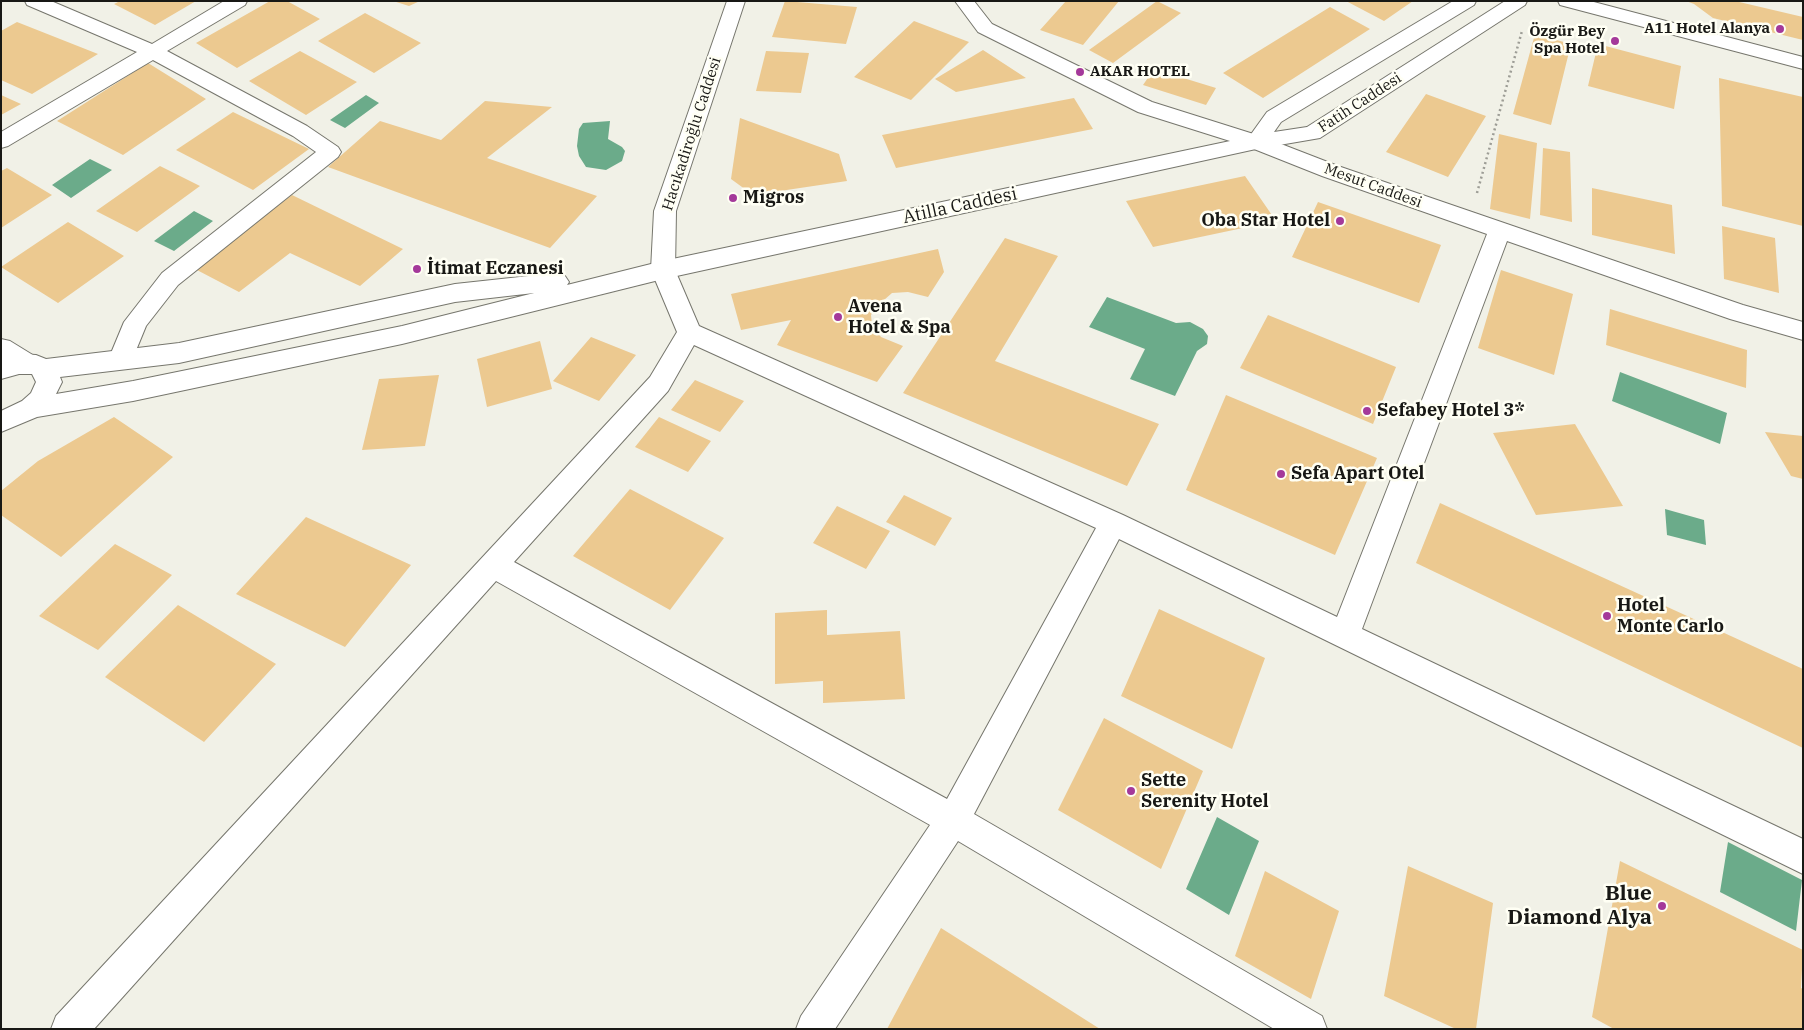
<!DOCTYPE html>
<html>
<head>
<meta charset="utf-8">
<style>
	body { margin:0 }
	#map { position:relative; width:1804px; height:1030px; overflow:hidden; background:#f1f1e7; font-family:"IBM Plex Serif",serif }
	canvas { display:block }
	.frame { position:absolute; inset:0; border:2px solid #181815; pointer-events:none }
</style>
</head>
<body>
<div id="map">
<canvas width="1804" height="1030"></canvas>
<div class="frame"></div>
</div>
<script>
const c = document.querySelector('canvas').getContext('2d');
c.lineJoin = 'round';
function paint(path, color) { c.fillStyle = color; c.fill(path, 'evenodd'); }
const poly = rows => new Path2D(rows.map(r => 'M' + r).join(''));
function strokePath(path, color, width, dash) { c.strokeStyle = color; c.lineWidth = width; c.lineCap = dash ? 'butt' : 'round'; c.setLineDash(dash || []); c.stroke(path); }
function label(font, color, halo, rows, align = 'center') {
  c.font = font + ' "IBM Plex Serif",serif'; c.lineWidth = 5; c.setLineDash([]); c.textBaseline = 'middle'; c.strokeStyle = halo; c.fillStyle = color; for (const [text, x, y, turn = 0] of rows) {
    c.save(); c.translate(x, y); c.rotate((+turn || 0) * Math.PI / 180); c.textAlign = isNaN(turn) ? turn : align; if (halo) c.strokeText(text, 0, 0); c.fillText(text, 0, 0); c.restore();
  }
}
paint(poly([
	[366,95,379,103,345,128,330,120],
	[610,121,608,139,622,147,625,151,622,161,606,170,586,167,579,156,577,146,579,129,583,123],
	[90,159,112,170,71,198,52,185],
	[194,211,213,221,174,251,154,241],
	[1107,297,1176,323,1190,322,1203,329,1208,336,1207,344,1197,351,1175,396,1130,379,1145,349,1089,327],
	[1620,372,1727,413,1720,444,1612,401],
	[1665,509,1704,520,1706,545,1667,535],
	[1217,817,1259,841,1229,915,1186,889],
	[1728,842,1802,880,1796,931,1720,892]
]), '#6bab8a');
paint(poly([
	[120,1,196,1,155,25,114,4],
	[270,1,287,1,320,19,237,68,196,43],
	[393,1,420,1,409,6],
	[785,1,857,7,846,44,772,37],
	[1066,1,1119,1,1083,45,1040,30],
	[1157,1,1181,13,1113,63,1089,50],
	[1346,1,1413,1,1384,21],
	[1686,1,1735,1,1803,17,1803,40,1713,18,1694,4],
	[1330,7,1370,29,1263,98,1223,73],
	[365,13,421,43,374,73,318,41],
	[914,21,969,42,911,100,854,77],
	[17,22,98,54,32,94,1,80,1,31],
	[1535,34,1571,44,1551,125,1513,114],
	[1598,44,1681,66,1674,109,1588,86],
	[983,50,1026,78,956,92,935,79],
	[300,51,357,82,306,115,249,81],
	[766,51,809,53,801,93,756,91],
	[148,63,206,99,123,155,57,121],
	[1154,69,1216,88,1206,105,1143,85],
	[1719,78,1803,97,1803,226,1722,206],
	[1426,94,1486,116,1448,177,1386,152],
	[1,95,21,104,1,115],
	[1074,98,1093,129,896,168,882,135],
	[485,101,552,107,487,158,597,196,550,248,328,167,380,121,441,140],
	[233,112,309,149,253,190,176,150],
	[740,118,839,154,847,181,753,195,731,179],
	[1499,134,1537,143,1530,219,1490,209],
	[1543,148,1570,152,1572,222,1540,215],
	[160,166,200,186,137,232,96,211],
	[7,168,52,195,1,228,1,171],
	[1245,176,1276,221,1153,247,1126,201],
	[1592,188,1672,205,1675,254,1592,235],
	[292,195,403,249,360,286,290,253,239,292,195,269],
	[1318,202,1441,245,1419,303,1292,257],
	[68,222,124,256,58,303,1,267],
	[1722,226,1775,238,1779,293,1724,279],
	[1005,238,1058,256,995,361,1159,424,1127,486,903,393],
	[938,249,944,272,928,297,908,292,892,293,876,307,871,315,872,325,881,337,903,346,877,382,777,345,791,320,741,330,731,294],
	[1501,270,1573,294,1554,375,1478,348],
	[1610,309,1747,350,1746,388,1606,345],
	[1268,315,1396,367,1373,424,1240,368],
	[591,337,636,355,599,401,553,381],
	[540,341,552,389,487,407,477,359],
	[439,375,425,446,362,450,379,379],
	[695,380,744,401,720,432,671,410],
	[1226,395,1377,458,1335,555,1186,490],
	[114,417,173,457,61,557,1,515,1,491,38,461],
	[659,417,711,441,688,472,635,447],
	[1575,424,1623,506,1536,515,1493,433],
	[1765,432,1803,436,1803,479,1791,476],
	[630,489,724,538,670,610,573,556],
	[904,495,952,518,935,546,886,522],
	[1440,503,1803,669,1803,748,1416,563],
	[837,506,890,531,866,569,813,543],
	[306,517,411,565,345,647,236,594],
	[115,544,172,575,98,650,39,616],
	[178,605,276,664,204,742,105,677],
	[1159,609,1265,658,1232,749,1121,696],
	[827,610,827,635,900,631,905,699,823,703,823,681,775,684,775,613],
	[1104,718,1203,771,1161,869,1058,810],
	[1620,861,1803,950,1801,988,1803,989,1803,1029,1614,1029,1592,1017],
	[1408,866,1493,903,1476,1029,1456,1029,1384,996],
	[1265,871,1339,911,1311,999,1235,956],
	[941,928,1100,1029,887,1029]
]), '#ecc990');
const minor = poly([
	[25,1,51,1,152,44,224,1,247,1,245,5,167,51,307,126,338,147,341,152,338,157,178,285,146,326,130,365,121,368,112,365,109,358,124,322,162,273,316,152,293,136,153,60,8,146,1,148,1,132,137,52,27,5,25,1],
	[727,1,745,1,676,211,675,270,699,326,1123,515,1337,617,1487,234,1322,176,1249,147,1138,112,978,32,955,1,974,1,992,24,1152,102,1263,137,1338,166,1743,305,1803,322,1803,340,1730,319,1507,241,1362,629,1803,839,1803,874,1119,539,974,814,1322,1016,1327,1029,1274,1029,958,841,835,1029,796,1029,801,1016,930,825,496,581,94,1029,51,1029,56,1016,650,377,677,332,651,270,654,211,727,1],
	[694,345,1096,528,947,799,514,562,668,391,694,345],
	[1558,1,1590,1,1803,57,1803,69,1560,5,1558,1],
	[1,339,10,341,36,357,39,364,36,371,27,374,10,371,7,364,1,360,1,339]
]);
const tertiary = poly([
	[1453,1,1476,1,1474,5,1281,122,1274,132,1307,127,1505,1,1527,1,1525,5,1320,138,1256,149,663,279,402,344,133,401,37,417,1,432,1,411,22,401,31,393,36,382,32,374,19,374,1,379,1,359,19,354,36,355,46,359,179,343,455,284,557,273,565,276,569,282,567,285,663,261,1249,137,1267,112,1453,1],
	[534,293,402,326,133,381,56,394,62,382,60,377,179,363,455,302,534,293]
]);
strokePath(minor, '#76766d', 2);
strokePath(tertiary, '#76766d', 2);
strokePath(poly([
	[1477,193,1522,31]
]), '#9d9d96', 2.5, [2, 3]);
paint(minor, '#fff');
paint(tertiary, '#fff');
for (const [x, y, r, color] of [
	[1780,29,5,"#a4399a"],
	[1615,41,5,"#a4399a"],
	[1080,72,5,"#a4399a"],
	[733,198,5,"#a4399a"],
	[1340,221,5,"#a4399a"],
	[417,269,5,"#a4399a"],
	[838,317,5,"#a4399a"],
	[1367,411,5,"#a4399a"],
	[1281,474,5,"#a4399a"],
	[1607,616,5,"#a4399a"],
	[1131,791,5,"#a4399a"],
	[1662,906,5,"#a4399a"]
]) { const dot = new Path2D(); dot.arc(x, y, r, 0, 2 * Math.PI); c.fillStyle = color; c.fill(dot); strokePath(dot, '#fffff4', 2); }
label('bold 15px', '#181815', '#fffff4', [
	["A11 Hotel Alanya",1770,29],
	["Özgür Bey",1605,32],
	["Spa Hotel",1605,49],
	["AKAR HOTEL",1090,72,"left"]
], 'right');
label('15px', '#181815', '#fffff4', [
	["Fatih Caddesi",1360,103,-33],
	["Hacıkadiroğlu Caddesi",692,134,-72],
	["Mesut Caddesi",1373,186,20]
]);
label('bold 18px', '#181815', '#fffff4', [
	["Migros",743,198],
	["Oba Star Hotel",1330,221,"right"],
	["İtimat Eczanesi",427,269],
	["Avena",848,307],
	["Hotel & Spa",848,328],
	["Sefabey Hotel 3*",1377,411],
	["Sefa Apart Otel",1291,474],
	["Hotel",1617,606],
	["Monte Carlo",1617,627],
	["Sette",1141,781],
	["Serenity Hotel",1141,802]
], 'left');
label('18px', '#181815', '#fffff4', [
	["Atilla Caddesi",960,206,-12]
]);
label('bold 21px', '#181815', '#fffff4', [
	["Blue",1652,894],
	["Diamond Alya",1652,918]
], 'right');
</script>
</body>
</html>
